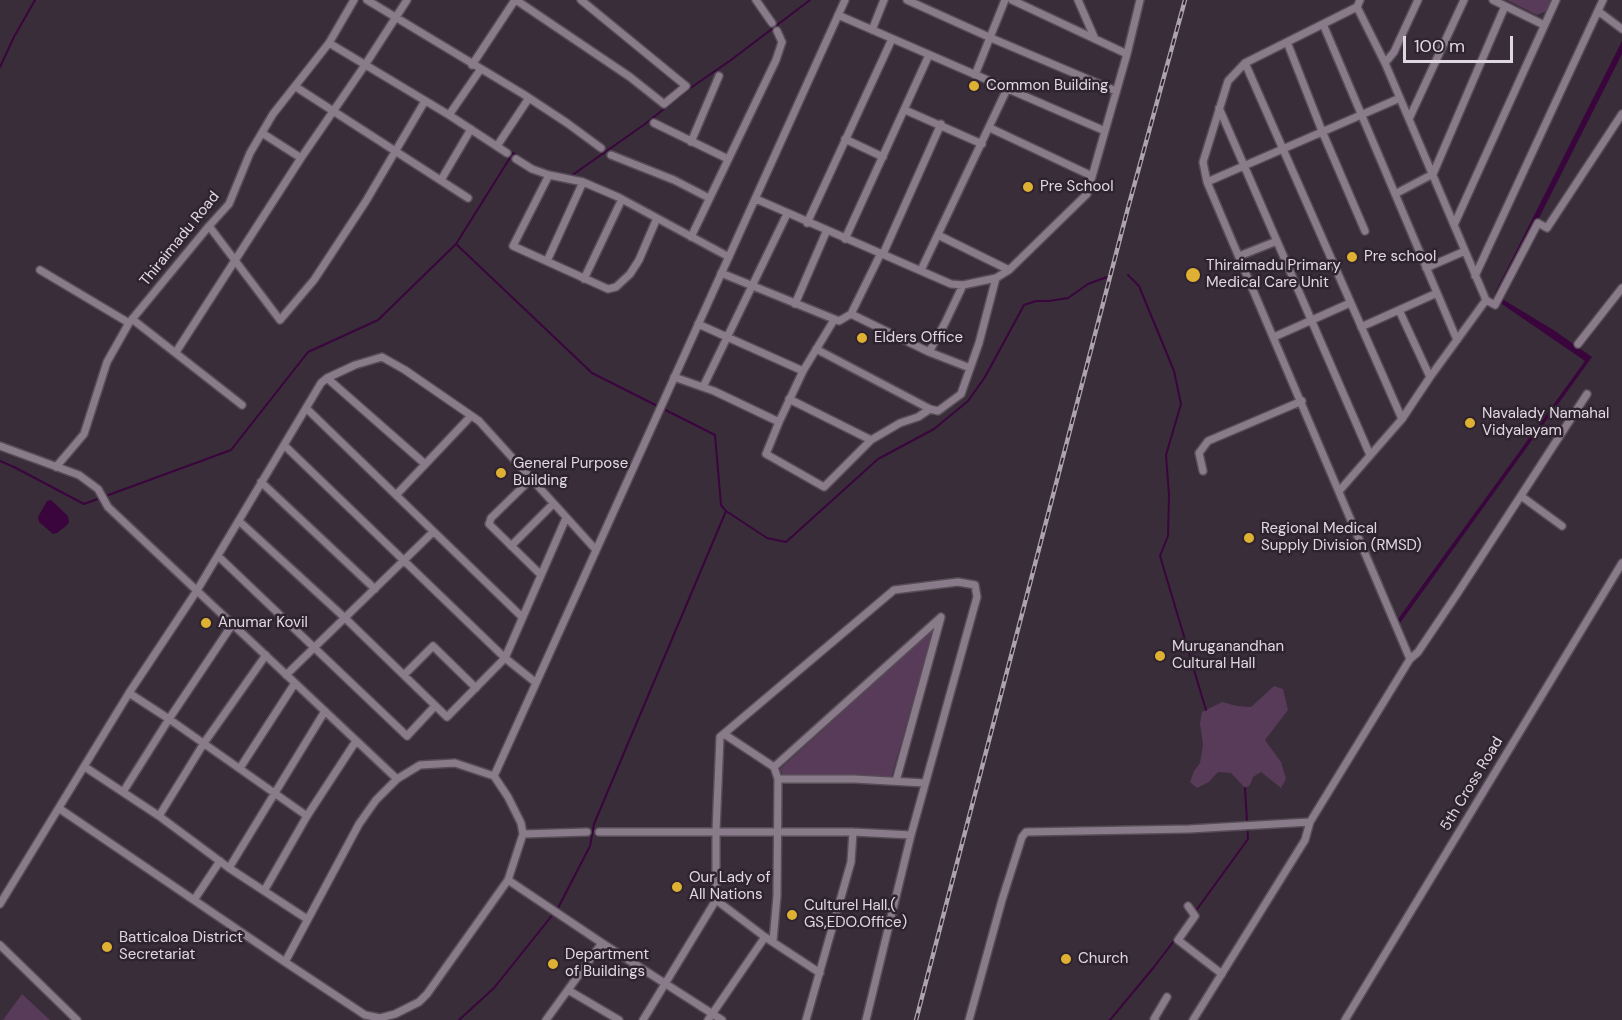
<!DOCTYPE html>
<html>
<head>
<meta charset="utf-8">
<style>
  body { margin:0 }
  #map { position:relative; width:1622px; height:1020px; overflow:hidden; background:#392d39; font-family:"DM Sans",sans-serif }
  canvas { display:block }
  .scale { position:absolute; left:1403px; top:36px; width:110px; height:27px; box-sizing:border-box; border:3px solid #e0d8e0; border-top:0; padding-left:8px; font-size:18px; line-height:21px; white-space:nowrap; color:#e0d8e0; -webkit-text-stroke:4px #2f232f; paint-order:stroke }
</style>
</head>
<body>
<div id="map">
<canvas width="1622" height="1020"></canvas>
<div class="scale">100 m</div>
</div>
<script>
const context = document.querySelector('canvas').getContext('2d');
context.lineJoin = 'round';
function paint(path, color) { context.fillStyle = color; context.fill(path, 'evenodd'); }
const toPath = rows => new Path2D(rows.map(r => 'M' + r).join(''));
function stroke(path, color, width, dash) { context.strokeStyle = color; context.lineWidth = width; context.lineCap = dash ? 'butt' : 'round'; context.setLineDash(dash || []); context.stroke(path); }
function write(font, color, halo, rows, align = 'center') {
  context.font = font + ' "DM Sans",sans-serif'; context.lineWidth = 5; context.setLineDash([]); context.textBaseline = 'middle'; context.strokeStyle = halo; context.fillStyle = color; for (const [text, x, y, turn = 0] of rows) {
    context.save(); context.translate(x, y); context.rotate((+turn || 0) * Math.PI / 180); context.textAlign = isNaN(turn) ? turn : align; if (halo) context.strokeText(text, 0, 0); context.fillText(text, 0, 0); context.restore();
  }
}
paint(toPath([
  [1507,0,1552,0,1547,11,1537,15],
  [934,628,891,778,783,776,780,769],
  [1274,686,1283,689,1288,710,1265,740,1281,762,1286,779,1281,788,1261,772,1253,777,1250,785,1245,788,1231,773,1218,772,1209,782,1197,788,1190,782,1194,771,1200,763,1203,745,1200,723,1202,712,1222,702,1237,706,1251,707],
  [22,994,50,1020,3,1020]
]), '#583a59');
paint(toPath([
  [1622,41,1622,54,1501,293,1504,300,1555,331,1592,357,1400,623,1398,619,1585,361,1496,300,1495,293],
  [51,500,68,516,69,522,66,526,57,533,53,534,39,522,38,517,47,501]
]), '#3a053d');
stroke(toPath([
  [0,67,14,37,35,0],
  [559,174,571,176,645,124,689,89,731,60,810,0],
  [456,244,513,153,519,157],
  [1128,275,1139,286,1174,371,1181,404,1166,455,1169,495,1168,536,1160,556,1206,710],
  [0,461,14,467,84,504,231,450,308,352,378,320,456,244,592,373,715,435,721,505,726,511],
  [1195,912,1248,839,1245,788],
  [459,1020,494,988,558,908,590,846,594,824,726,511,767,538,786,542,878,459,934,429,968,401,985,377,1024,305,1036,301,1049,301,1068,298,1088,284,1107,277],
  [1110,1020,1154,967,1176,938]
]), '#3a053d', 2);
const street = toPath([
  [367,0,523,94,567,123,601,148],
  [516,0,630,77,664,104,686,86,581,0],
  [756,0,772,23],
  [907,0,991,38,1116,91],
  [1012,0,1127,54],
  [1078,0,1095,39],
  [1360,0,1357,7,1245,63,1228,81,1203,162,1207,182,1410,659],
  [1493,0,1544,25],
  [1598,11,1622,29],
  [838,15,1105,131],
  [1323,24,1457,340],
  [872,30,884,0],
  [1287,42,1322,131,1365,231],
  [329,43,449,115,507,153],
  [1245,63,1402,419],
  [1385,63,1394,52,1418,0],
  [472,65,515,0],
  [975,75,1005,0],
  [296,87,468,198],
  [1219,108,1370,455],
  [905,110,982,144],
  [449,115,480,70],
  [1409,119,1464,0],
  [654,123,728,159],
  [990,128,1092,176],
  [262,133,301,158],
  [845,139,883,157],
  [691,142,719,76],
  [497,146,529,98],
  [611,155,674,180,709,198],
  [516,159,532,169,549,175,583,182,618,197,729,257],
  [549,175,513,246,608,289,616,287,630,274,639,260,657,218],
  [441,180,471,129],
  [1207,182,1400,98],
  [1395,194,1433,174,1505,6],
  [756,199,951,284,963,285,996,278,1009,270,1087,194,1127,54,1140,0],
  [807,223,892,39],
  [1454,225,1556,0],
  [209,226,280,320,314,280,366,201,425,101],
  [938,235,1009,270],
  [691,237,776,60,782,42,777,31],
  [845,239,929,55],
  [883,254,941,124],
  [1239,256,1277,241],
  [547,261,583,182],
  [1426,268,1465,251],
  [40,270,129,323],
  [921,270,1007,89],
  [721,273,839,321,851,314,881,253],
  [1475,276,1603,0],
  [584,279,622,199],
  [1486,300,1495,305,1538,223,1547,228,1622,114],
  [795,304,827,230],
  [1399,310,1430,377],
  [851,314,929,352,970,368],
  [132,319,242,405],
  [834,320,803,371,779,422,766,454,824,487,871,440,900,423,918,417,930,409],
  [698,324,803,371],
  [1361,327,1437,293],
  [1274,337,1350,303],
  [1578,344,1622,288],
  [816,349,930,409,938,411,961,394,979,343,996,278],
  [176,352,301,158,365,65,407,0],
  [929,352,945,323,963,285],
  [674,377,714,391,779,422],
  [327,378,425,464],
  [703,387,787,214],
  [789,399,871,440],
  [306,408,522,617],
  [284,445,505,658,535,682],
  [0,446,79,475,98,489,108,507,397,779],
  [56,467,84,434,107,362,129,323,209,226,229,204,250,153,273,114,329,43,354,0],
  [1203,471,1199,453,1208,441,1302,401],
  [531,479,491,518,489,524,541,575],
  [261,482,375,589],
  [1340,490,1402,419,1430,377,1486,300,1385,63,1357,7],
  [397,494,471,416],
  [1521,496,1562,526],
  [239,521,345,618,447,717,505,658,566,518],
  [511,546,553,504],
  [218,556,407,736,435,706],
  [286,675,433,532],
  [404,675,433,646,476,688],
  [129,693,169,719,307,816],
  [724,734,774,767],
  [455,763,494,776,508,797,521,823,523,834,508,880,427,994,419,1002,395,1014,380,1018,365,1015,285,962,359,824,376,800,397,779,420,765,455,763],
  [85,767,159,816,229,868,307,919],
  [240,768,295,683],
  [494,776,845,0],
  [778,779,854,779,925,783],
  [123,792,169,719,232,625],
  [60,809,285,962],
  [159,816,204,743,266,655],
  [599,832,853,832,911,835],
  [523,834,587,832],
  [229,868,325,711],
  [508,880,602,943,722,1020],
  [264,891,307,816,356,741],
  [194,900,220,861],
  [716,900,765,937,820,973],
  [0,904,129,693,196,592,321,383,327,378,355,365,382,357,405,370,479,421,596,550],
  [1188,906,1195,916,1178,940,1222,974],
  [773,941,777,896,778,779,774,767,941,617,896,781],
  [0,945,77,1020],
  [568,990,619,1020],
  [546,1020,602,943],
  [643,1020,716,900,716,831,720,737,894,590,958,582,975,585,977,597,911,835,866,1020],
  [708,1020,765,937],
  [806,1020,851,862,853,832],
  [969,1020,1002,900,1022,837,1026,832,1189,829,1310,822],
  [1155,1020,1154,1019,1167,997],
  [1193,1020,1305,840,1310,822,1410,659,1418,652,1457,594,1587,394],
  [1345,1020,1622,563]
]);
stroke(street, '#564c56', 10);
stroke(street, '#8a7b8a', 7);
const rail = toPath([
  [916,1020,1128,208,1185,0]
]);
stroke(rail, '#aca3ac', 4.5);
stroke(rail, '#2f232f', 2, [7]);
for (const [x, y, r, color] of [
  [974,86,6,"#deb133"],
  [1028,187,6,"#deb133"],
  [1352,257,6,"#deb133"],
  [1193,275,8,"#deb133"],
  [862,338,6,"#deb133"],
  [1470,423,6,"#deb133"],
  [501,473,6,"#deb133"],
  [1249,538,6,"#deb133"],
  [206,623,6,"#deb133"],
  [1160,656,6,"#deb133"],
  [677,887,6,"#deb133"],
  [792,915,6,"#deb133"],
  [107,947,6,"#deb133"],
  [1066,959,6,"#deb133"],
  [553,964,6,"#deb133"]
]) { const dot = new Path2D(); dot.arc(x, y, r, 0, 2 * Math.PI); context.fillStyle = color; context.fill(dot); stroke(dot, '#2f232f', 2); }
write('15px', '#e0d8e0', '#2f232f', [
  ["Common Building",986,86],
  ["Pre School",1040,187],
  ["Pre school",1364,257],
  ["Thiraimadu Primary",1206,266],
  ["Medical Care Unit",1206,283],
  ["Elders Office",874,338],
  ["Navalady Namahal",1482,414],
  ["Vidyalayam",1482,431],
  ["General Purpose",513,464],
  ["Building",513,481],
  ["Regional Medical",1261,529],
  ["Supply Division (RMSD)",1261,546],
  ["Anumar Kovil",218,623],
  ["Muruganandhan",1172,647],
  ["Cultural Hall",1172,664],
  ["Our Lady of",689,878],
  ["All Nations",689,895],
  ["Culturel Hall.(",804,906],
  ["GS,EDO.Office)",804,923],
  ["Batticaloa District",119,938],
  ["Secretariat",119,955],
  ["Department",565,955],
  ["of Buildings",565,972],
  ["Church",1078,959]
], 'left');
write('15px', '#e0d8e0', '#2f232f', [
  ["Thiraimadu Road",180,239,-51],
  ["5th Cross Road",1472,784,-59]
]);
</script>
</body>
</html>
